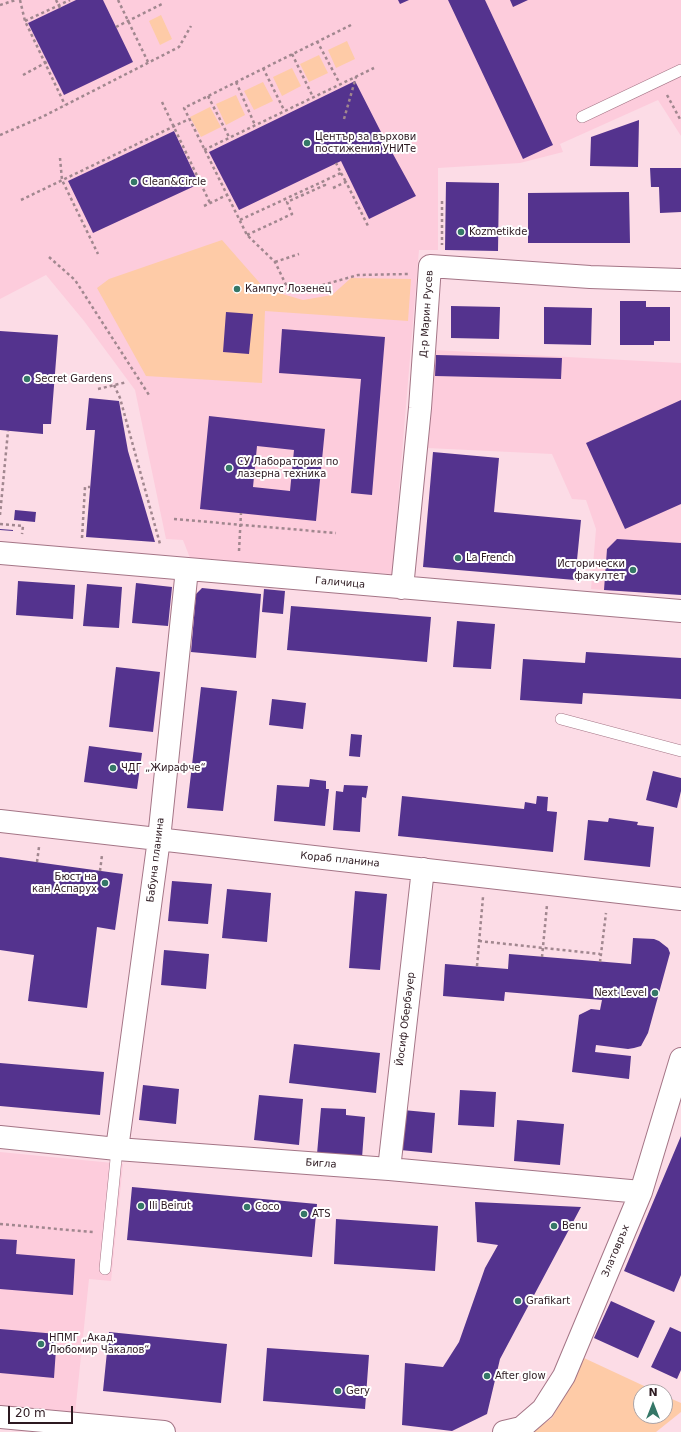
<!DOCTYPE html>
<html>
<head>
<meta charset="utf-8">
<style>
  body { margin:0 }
  #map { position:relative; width:681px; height:1432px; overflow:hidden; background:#fcdce6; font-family:"DejaVu Sans",sans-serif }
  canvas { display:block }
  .north { position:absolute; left:633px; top:1384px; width:40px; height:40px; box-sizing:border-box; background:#fff; border:1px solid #aba3a6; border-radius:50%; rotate:0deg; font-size:11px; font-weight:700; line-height:16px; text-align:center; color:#2c1920 }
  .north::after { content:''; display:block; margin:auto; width:14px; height:18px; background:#357767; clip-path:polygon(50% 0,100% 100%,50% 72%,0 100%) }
  .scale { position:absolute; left:8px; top:1406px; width:65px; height:18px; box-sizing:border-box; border:2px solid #2c1920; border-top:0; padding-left:5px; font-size:12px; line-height:14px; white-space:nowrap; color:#2c1920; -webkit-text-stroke:3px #fff; paint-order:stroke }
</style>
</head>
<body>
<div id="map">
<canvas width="681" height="1432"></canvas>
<div class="north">N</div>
<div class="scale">20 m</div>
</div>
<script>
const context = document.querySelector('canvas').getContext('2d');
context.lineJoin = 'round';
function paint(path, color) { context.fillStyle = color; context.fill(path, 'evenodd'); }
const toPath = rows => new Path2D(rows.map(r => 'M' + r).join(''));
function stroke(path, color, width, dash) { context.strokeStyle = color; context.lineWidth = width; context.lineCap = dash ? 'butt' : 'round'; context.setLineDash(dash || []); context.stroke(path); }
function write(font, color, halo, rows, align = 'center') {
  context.font = font + ' "DejaVu Sans",sans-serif'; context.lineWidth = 4; context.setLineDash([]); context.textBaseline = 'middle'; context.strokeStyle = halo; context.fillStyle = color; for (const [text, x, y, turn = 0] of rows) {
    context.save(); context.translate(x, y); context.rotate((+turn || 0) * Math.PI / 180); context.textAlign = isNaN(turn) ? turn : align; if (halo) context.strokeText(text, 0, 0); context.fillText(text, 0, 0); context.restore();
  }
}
paint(toPath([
  [0,0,681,0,681,136,658,100,560,144,563,152,520,163,438,168,438,250,419,250,392,574,190,558,183,540,166,539,135,390,84,321,46,275,0,299],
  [434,350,681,363,681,543,660,594,591,589,596,529,586,500,572,499,552,454,427,448],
  [0,1152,123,1164,111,1281,89,1279,75,1414,0,1406]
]), '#fdccdc');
paint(toPath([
  [161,15,172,39,160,45,149,21],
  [347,41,355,59,336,68,328,50],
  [319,55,328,73,309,82,300,64],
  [292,68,301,86,282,96,273,77],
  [263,82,273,101,254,110,244,91],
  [236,95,245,115,226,125,216,104],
  [210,107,221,127,201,137,190,117],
  [222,240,265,289,303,300,332,295,351,278,411,279,408,321,265,311,262,383,146,376,97,288,109,279],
  [584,1358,657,1392,641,1392,641,1416,665,1416,665,1396,681,1403,681,1412,656,1432,532,1432,552,1418]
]), '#fecba7');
paint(toPath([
  [76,0,103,0,133,62,64,95,28,23],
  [398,0,409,0,400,4],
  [448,0,485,0,553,145,523,159],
  [510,0,528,0,513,7],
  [355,81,382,134,416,196,369,219,341,161,239,210,209,152],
  [639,120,638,167,590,166,591,137],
  [174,131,199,184,93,233,68,181],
  [650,168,681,168,681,212,660,213,659,187,651,187],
  [446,182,499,183,498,251,445,250],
  [629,192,630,243,528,243,528,193],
  [620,301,646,301,646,307,670,307,670,341,654,341,654,345,620,345],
  [451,306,500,307,499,339,451,338],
  [544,307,592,308,591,345,544,344],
  [226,312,253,314,249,354,223,352],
  [282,329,385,337,372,495,351,493,361,379,279,373],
  [0,331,58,335,51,424,43,424,43,434,0,430],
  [436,355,562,358,561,379,435,376],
  [89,398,119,401,128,451,155,542,86,537,95,430,86,430],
  [681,400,681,504,625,529,586,443],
  [209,416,325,429,316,521,200,509],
  [257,446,294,450,290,491,253,487],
  [433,452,499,458,494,512,581,520,575,580,423,567],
  [15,510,36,512,35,522,14,520],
  [0,529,13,530,13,531,0,530],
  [617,539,681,543,681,595,604,590,607,549],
  [18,581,75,585,73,619,16,615],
  [136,583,172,587,168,626,132,623],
  [87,584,122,587,119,628,83,626],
  [202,588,261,594,256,658,191,652,196,594],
  [264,589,285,591,283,614,262,612],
  [291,606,431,617,427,662,287,650],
  [457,621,495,624,491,669,453,667],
  [586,652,681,658,681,699,583,693,582,704,520,700,523,659,585,663],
  [116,667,160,672,153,732,109,727],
  [201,687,237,691,223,811,187,808],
  [272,699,306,703,303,729,269,725],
  [351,734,362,735,360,757,349,756],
  [89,746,142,753,137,789,84,782],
  [653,771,681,778,681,791,677,808,646,800],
  [310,779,326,781,326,789,329,789,325,826,274,821,277,785,309,787],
  [344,785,368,786,366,798,362,797,360,832,333,830,336,791,343,792],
  [402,796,524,809,525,802,536,804,537,796,548,797,547,811,557,812,553,852,398,836],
  [609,818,638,822,637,825,654,827,650,867,584,860,588,820,608,822],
  [0,857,123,874,115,930,97,927,87,1008,28,1001,34,955,0,950],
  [172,881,212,884,208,924,168,921],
  [227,889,271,893,267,942,222,938],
  [355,891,387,894,380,970,349,968],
  [633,938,654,939,659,941,668,948,670,953,648,1033,641,1046,634,1048,628,1049,596,1045,595,1052,631,1056,629,1079,572,1072,579,1015,591,1009,600,1010,602,1000,505,992,504,1001,443,996,445,964,508,969,509,954,631,964],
  [164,950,209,954,206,989,161,985],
  [294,1044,380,1053,376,1093,289,1083],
  [0,1063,104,1072,100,1115,0,1106],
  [143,1085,179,1089,176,1124,139,1120],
  [460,1090,496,1092,494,1127,458,1125],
  [259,1095,303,1099,299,1145,254,1140],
  [321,1108,346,1109,346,1115,365,1117,362,1158,317,1154],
  [403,1110,435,1113,432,1153,400,1150],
  [517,1120,564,1124,560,1165,514,1161],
  [681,1136,681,1275,674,1292,624,1271],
  [132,1187,317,1204,312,1257,127,1240],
  [475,1202,581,1207,500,1359,487,1414,452,1431,402,1425,405,1363,443,1367,459,1342,485,1268,498,1245,477,1242],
  [336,1219,438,1226,435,1271,334,1264],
  [0,1239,17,1240,16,1254,75,1259,73,1295,0,1289],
  [611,1301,655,1321,638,1358,594,1338],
  [670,1327,681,1332,681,1370,677,1379,651,1367],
  [0,1329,57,1334,54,1378,0,1373],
  [109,1332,227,1344,221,1403,103,1391],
  [267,1348,369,1355,365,1409,263,1401]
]), '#54338e');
const lane = toPath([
  [582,117,681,70],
  [561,719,681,751],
  [105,1269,117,1149]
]);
const street = toPath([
  [0,553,681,611],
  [402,588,420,408,430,266,590,277,681,280],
  [0,821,681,899],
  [0,1137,117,1149,389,1169,641,1192],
  [117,1149,159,839,187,569],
  [389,1169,423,869],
  [0,1417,164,1432],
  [504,1432,521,1428,543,1409,564,1376,641,1192,681,1059]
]);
stroke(lane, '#a47586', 12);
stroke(street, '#a47586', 24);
stroke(toPath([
  [20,0,25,21,65,105],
  [56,0,60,8],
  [118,0,148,62],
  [0,5,16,0],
  [25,21,70,0],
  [351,25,184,108,247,235,275,262,288,289,305,290,358,275,408,274],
  [116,27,164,3],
  [317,41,340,84],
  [292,54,313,97],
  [263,68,284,110],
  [23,75,47,62],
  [236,82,255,125],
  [667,95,681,121],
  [208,96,229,137],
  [162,102,210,203],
  [344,119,356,77],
  [0,135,42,117,179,47,191,26],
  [204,150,374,68],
  [60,158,62,180,98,254],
  [341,173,346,182],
  [333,188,346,182,369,228],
  [21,200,189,119],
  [442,201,442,245],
  [204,206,227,195],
  [240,220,341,173,336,163],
  [247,235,292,214,287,202,325,185,323,182],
  [49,257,75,280,149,395],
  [275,262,299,254],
  [114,385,120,398,160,544],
  [98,389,127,382],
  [0,515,8,431],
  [174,519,336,533],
  [0,524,23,526,22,534],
  [82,538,85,487,90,487],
  [239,551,241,513],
  [37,862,39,847],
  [100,871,102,855],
  [479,941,600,954],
  [542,957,547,905],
  [600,962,606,913],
  [477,966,483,897],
  [0,1224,93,1232]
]), '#a1878f', 2.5, [3, 3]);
stroke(lane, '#fff', 11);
stroke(street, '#fff', 22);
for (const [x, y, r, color] of [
  [307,143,4,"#357767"],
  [134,182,4,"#357767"],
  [461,232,4,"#357767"],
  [237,289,4,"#357767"],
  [27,379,4,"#357767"],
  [229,468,4,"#357767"],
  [458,558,4,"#357767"],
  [633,570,4,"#357767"],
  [113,768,4,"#357767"],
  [105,883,4,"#357767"],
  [655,993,4,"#357767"],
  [141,1206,4,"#357767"],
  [247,1207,4,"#357767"],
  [304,1214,4,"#357767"],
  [554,1226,4,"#357767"],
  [518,1301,4,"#357767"],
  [41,1344,4,"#357767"],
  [487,1376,4,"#357767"],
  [338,1391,4,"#357767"]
]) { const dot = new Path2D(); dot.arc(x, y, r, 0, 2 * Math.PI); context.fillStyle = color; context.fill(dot); stroke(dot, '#fff', 1.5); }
write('10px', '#2c1920', '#fff', [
  ["Център за върхови",315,137],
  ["постижения УНИТе",315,149],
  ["Clean&Circle",142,182],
  ["Kozmetikde",469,232],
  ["Кампус Лозенец",245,289],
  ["Secret Gardens",35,379],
  ["СУ Лаборатория по",237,462],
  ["лазерна техника",237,474],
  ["La French",466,558],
  ["Исторически",625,564,"right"],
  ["факултет",625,576,"right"],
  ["ЧДГ „Жирафче“",121,768],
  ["Бюст на",97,877,"right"],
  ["кан Аспарух",97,889,"right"],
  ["Next Level",647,993,"right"],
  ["Ili Beirut",149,1206],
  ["Coco",255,1207],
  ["ATS",312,1214],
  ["Benu",562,1226],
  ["Grafikart",526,1301],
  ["НПМГ „Акад.",49,1338],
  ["Любомир Чакалов“",49,1350],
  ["After glow",495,1376],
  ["Gery",346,1391]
], 'left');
write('10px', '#2c1920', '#fff', [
  ["Д-р Марин Русев",427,314,-86],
  ["Галичица",340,583,5],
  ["Бабуна планина",156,860,-83],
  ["Кораб планина",340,860,6],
  ["Йосиф Обербауер",406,1019,-83],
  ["Бигла",321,1164,4],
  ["Златовръх",616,1251,-67]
]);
</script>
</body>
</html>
